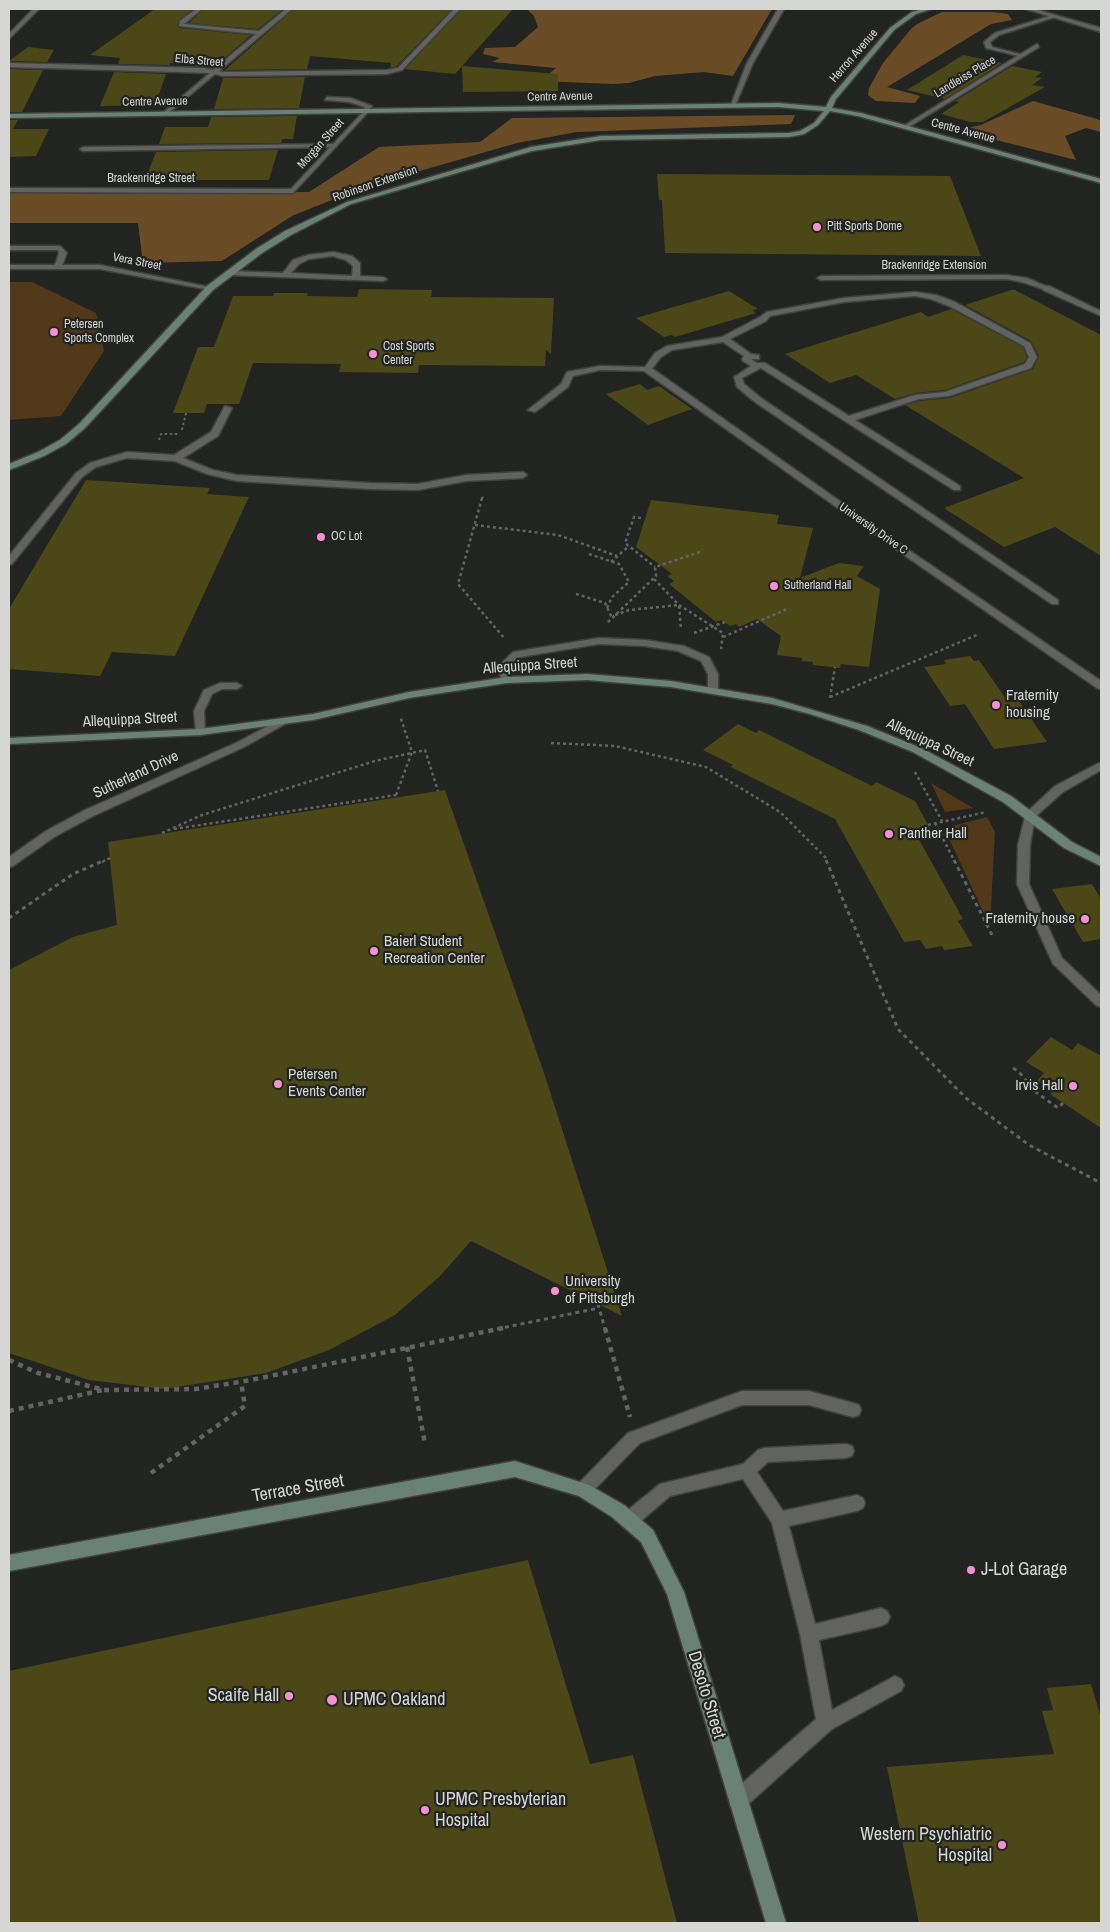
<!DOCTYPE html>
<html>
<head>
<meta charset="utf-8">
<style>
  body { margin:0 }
  #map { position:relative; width:1110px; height:1932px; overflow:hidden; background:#222421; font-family:"Archivo Narrow",sans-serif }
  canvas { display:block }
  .frame { position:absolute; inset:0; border:10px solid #d6d7d5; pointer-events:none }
</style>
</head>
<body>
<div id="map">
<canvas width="1110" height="1932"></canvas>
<div class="frame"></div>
</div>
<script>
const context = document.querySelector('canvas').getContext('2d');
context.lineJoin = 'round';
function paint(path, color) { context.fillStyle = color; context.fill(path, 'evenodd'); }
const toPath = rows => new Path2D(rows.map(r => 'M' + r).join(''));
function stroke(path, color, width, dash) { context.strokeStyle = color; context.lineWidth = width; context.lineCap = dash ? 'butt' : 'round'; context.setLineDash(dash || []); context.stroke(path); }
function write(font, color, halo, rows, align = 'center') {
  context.font = font + ' "Archivo Narrow",sans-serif'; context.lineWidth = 4.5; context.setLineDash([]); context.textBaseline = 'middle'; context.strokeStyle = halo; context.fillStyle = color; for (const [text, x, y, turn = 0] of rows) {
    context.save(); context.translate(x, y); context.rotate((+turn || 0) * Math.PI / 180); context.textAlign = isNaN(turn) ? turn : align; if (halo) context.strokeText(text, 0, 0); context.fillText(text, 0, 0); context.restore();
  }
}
paint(toPath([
  [9,282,32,282,96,313,104,351,61,416,9,420],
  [931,783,973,808,945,812],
  [987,817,995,832,990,926,944,828]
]), '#503818');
paint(toPath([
  [527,9,772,9,733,76,704,72,655,76,629,83,613,84,540,81,556,68,492,62,500,58,483,54,485,48,515,47,538,27,534,16],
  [942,12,993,12,1008,14,1012,20,991,24,887,87,920,96,915,103,876,101,868,95,869,88,883,63,911,29,917,24],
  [1033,101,1097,119,1101,121,1101,132,1086,128,1065,136,1076,160,956,130,981,125],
  [795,115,791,124,577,132,517,143,364,187,292,216,222,261,143,263,138,223,9,223,9,192,122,194,309,192,379,147,480,142,512,118]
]), '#694c26');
paint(toPath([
  [155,9,193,9,179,20,177,26,179,28,251,35,213,68,170,63,169,65,118,64,120,58,90,55],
  [204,9,283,9,258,29,189,23],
  [294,9,452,9,397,66,390,68,391,63,310,56,307,69,225,70],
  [462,9,513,9,455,74,405,69],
  [28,47,54,50,47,62,9,61],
  [963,55,1002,63,945,99,907,90],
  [462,66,558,74,558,91,463,92],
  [1012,66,1042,72,1035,77,1042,78,1032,85,1045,87,983,122,970,122,941,114,959,102,955,101],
  [9,69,43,70,22,112,9,112],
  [114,72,166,74,155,105,100,106],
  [305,77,299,108,214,109,223,78],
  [297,116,293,139,282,139,281,143,159,144,165,127,208,127,211,117],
  [9,120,18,120,13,129,49,129,36,156,9,157],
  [278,150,269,180,145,180,156,152],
  [657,174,950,176,981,256,665,253,662,200,659,200],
  [359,289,432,290,431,297,554,298,551,354,546,350,545,366,419,365,418,373,339,372,341,364,253,363,239,404,207,404,204,413,173,413,198,347,214,347,233,296,273,296,274,293,308,293,307,296,357,297],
  [1011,290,1015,290,1101,335,1101,556,1055,527,1004,547,944,508,1024,478,905,405,919,401,950,398,1033,369,1039,356,1031,341,965,305],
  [729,291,758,309,752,310,756,313,675,337,671,335,664,337,636,318],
  [951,309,1023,347,1027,357,1024,362,945,390,915,393,895,399,856,375,830,383,785,354,921,312,928,317],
  [640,384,647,390,659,386,692,409,648,425,606,394],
  [86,480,210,488,207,494,249,497,175,656,112,652,100,676,9,669,9,609],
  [651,500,779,515,777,524,813,528,800,578,839,563,864,566,857,576,880,589,869,667,841,664,840,668,813,665,813,662,802,661,802,658,777,655,781,636,757,619,739,627,736,624,730,626,721,620,716,622,669,584,674,581,667,576,672,574,636,547],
  [970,656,974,661,979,660,1008,702,1019,701,1047,742,994,749,965,704,950,706,924,667,946,664,944,660],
  [738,724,756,733,759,730,872,786,876,782,915,801,932,832,917,836,963,919,958,921,973,946,944,950,942,946,926,949,920,940,904,942,835,819,731,767,733,765,703,750],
  [445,790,544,1073,622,1316,471,1241,439,1277,395,1315,329,1350,266,1373,164,1389,89,1380,9,1353,9,970,73,937,117,925,108,842],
  [1092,884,1101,899,1101,939,1083,942,1052,889],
  [1051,1037,1072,1050,1078,1043,1101,1056,1101,1128,1050,1094,1054,1090,1037,1081,1044,1073,1026,1062],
  [528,1560,590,1764,633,1755,677,1923,9,1923,9,1671],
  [1091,1684,1101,1718,1101,1923,919,1923,887,1767,1054,1754,1042,1711,1053,1710,1047,1688]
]), '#4c4717');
const lane = toPath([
  [1050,16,1055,17,999,35,990,42,992,47,1023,55,1023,57,986,48,984,42,995,33,1050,16],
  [327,97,350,98,372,106,366,113,363,111,365,107,349,102,325,100,327,97],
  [334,144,337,146,336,147,83,151,80,149,83,147,334,144],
  [333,252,352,256,360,263,360,276,383,277,387,279,383,281,356,280,230,275,226,273,230,271,283,273,293,260,308,255,333,252],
  [333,256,346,260,353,266,352,276,291,273,299,264,309,259,333,256],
  [1006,275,1027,278,1050,288,1046,290,1022,282,1006,279,821,280,817,278,821,276,1006,275],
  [915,292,936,295,955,302,1030,343,1037,357,1031,368,949,396,919,399,855,420,960,486,960,490,954,490,761,368,742,378,744,384,761,398,1058,600,1058,604,1052,604,755,402,737,387,734,377,751,366,743,361,742,359,744,356,723,342,672,350,661,357,650,371,647,371,600,370,573,376,568,387,535,412,528,410,561,384,567,372,600,366,645,367,655,353,667,346,722,337,760,317,767,312,844,298,915,292],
  [915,296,931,299,949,306,1024,346,1029,357,1025,364,945,392,915,395,849,416,765,363,757,363,751,359,759,359,759,355,751,354,730,339,766,321,770,316,844,302,915,296],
  [225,406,232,408,218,436,183,458,213,470,237,475,370,483,418,484,466,475,523,472,527,475,523,478,466,481,418,490,370,489,237,481,207,474,175,461,127,458,96,467,82,477,12,564,9,565,9,556,76,473,90,463,127,452,174,455,211,432,225,406],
  [599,638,645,640,684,646,709,657,718,674,718,690,713,693,708,690,708,674,701,661,678,651,645,646,599,644,520,657,507,669,512,680,507,683,502,680,497,668,513,652,599,638],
  [220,683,237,683,242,686,237,689,222,689,212,694,204,711,205,732,200,735,196,734,194,711,204,690,220,683],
  [742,1391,809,1391,853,1403,859,1405,861,1410,859,1415,853,1417,809,1405,742,1405,640,1443,589,1495,583,1498,577,1495,575,1490,577,1485,628,1433,742,1391],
  [846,1444,852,1446,854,1451,852,1456,846,1458,768,1462,757,1472,783,1511,857,1495,863,1498,865,1503,863,1508,857,1511,789,1526,815,1624,881,1608,887,1611,890,1617,887,1623,881,1626,819,1640,832,1710,895,1676,901,1679,904,1685,901,1691,832,1729,745,1807,738,1809,731,1807,729,1800,731,1793,816,1719,800,1634,772,1523,743,1479,670,1496,635,1526,629,1528,623,1526,621,1520,623,1514,660,1484,743,1464,758,1450,764,1448,846,1444]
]);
const street = toPath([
  [33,9,39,9,9,39,9,34,33,9],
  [196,9,202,9,184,24,259,31,286,9,292,9,219,71,223,72,387,70,398,68,454,9,460,9,402,70,387,74,223,76,215,74,166,115,164,114,164,112,210,73,9,67,9,63,204,68,213,70,256,34,179,26,180,21,196,9],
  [778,9,784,9,753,63,735,106,730,107,747,63,778,9],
  [1026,9,1034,9,1101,28,1101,32,1026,9],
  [1037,44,1039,47,907,128,902,127,1037,44],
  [366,109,368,110,368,112,293,193,9,192,9,188,291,189,366,109],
  [9,246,60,246,67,253,62,265,100,265,214,288,210,290,100,269,9,269,9,265,55,265,59,253,58,250,9,250,9,246],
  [1043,286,1049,286,1101,311,1101,316,1043,290,1043,286],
  [644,367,650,367,913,553,1101,681,1101,689,1097,688,907,557,644,371,644,367],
  [281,719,286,722,285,724,244,747,93,816,54,837,13,866,9,867,9,857,46,831,85,810,236,743,281,719],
  [1101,762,1101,770,1063,792,1035,817,1030,845,1029,884,1062,958,1101,995,1101,1007,1096,1005,1053,964,1017,884,1018,845,1026,813,1055,786,1101,762]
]);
const secondary = toPath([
  [923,9,931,9,916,14,894,30,836,99,832,108,861,113,1101,179,1101,183,858,116,830,111,818,125,804,134,789,137,601,140,532,151,351,204,291,235,262,253,213,290,85,428,66,444,44,456,9,470,9,464,38,452,60,440,79,424,207,286,256,249,285,231,347,202,531,147,601,136,789,133,800,131,814,123,824,111,778,107,9,118,9,114,778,103,826,107,831,97,890,28,912,12,923,9],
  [587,674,671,681,772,698,867,726,921,748,1011,796,1072,842,1101,857,1101,866,1064,848,1003,802,913,752,859,730,810,714,772,704,671,687,587,680,507,683,409,698,313,720,200,735,9,744,9,738,200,729,313,714,409,692,507,677,587,674],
  [515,1461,589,1485,624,1505,653,1530,684,1592,786,1923,766,1923,667,1594,641,1542,612,1517,579,1496,515,1477,9,1571,9,1555,515,1461]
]);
stroke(lane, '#414240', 3);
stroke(street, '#414240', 3);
stroke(secondary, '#414240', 3);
stroke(toPath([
  [182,430,186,413],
  [159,440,161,434,179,434],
  [482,499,483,496]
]), '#626461', 2, [2.5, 2.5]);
stroke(toPath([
  [482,498,458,584,505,639],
  [641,518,634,517,625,543,655,567],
  [475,525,558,535,617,556],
  [589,554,619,564,629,582,612,597,607,608],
  [611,562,629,546],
  [654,579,679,605,723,633,721,649],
  [576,594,605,603,612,618],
  [615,615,629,610,679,605,681,629],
  [608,622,656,576,655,567,700,552],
  [694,633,725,622],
  [723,637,787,609],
  [830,697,977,635],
  [830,698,835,667],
  [551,743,615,746,706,767,780,812,825,857,827,862],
  [915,772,942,821],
  [396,795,412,752,400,716],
  [935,823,955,862],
  [928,825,986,812],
  [174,829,396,795],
  [162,833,202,815,375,761,425,750,438,791],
  [102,862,110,858]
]), '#626461', 2.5, [3, 3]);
stroke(toPath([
  [826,860,898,1029,966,1098,1029,1145,1101,1183],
  [954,860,993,937],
  [9,918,73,874,105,860],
  [1013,1068,1019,1072,1037,1093,1058,1108,1063,1103],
  [598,1304,605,1329],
  [497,1329,599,1308]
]), '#626461', 3, [4, 4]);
stroke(toPath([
  [605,1328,630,1417],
  [407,1347,425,1444],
  [9,1360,38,1373,104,1390,196,1389,251,1380,503,1328],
  [9,1411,103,1390],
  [151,1473,245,1406,241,1382]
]), '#626461', 4.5, [5, 5]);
paint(lane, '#626360');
paint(street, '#626360');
paint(secondary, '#6a8275');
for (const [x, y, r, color] of [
  [817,227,5,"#f690d0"],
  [54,332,5,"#f690d0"],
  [373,354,5,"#f690d0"],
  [321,537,5,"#f690d0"],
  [774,586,5,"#f690d0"],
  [996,705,5,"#f690d0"],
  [889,834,5,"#f690d0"],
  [1085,919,5,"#f690d0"],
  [374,951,5,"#f690d0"],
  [278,1084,5,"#f690d0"],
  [1073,1086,5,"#f690d0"],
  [555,1291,5,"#f690d0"],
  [971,1570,5,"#f690d0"],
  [289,1696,5,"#f690d0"],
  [332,1700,6,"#f690d0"],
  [425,1810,5,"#f690d0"],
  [1002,1845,5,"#f690d0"]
]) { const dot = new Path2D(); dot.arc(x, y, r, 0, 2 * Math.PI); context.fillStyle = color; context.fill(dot); stroke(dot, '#222421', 2); }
write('12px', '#d6d7d5', '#222421', [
  ["Herron Avenue",854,56,-49],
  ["Elba Street",199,61,5],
  ["Landleiss Place",965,77,-31],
  ["Centre Avenue",560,97,-1],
  ["Centre Avenue",155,102,-1],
  ["Centre Avenue",963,131,15],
  ["Morgan Street",321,144,-48],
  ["Brackenridge Street",151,179],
  ["Robinson Extension",375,184,-19],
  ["Vera Street",137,262,11],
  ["Brackenridge Extension",934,266],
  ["University Drive C",873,529,35]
]);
write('12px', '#d6d7d5', '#222421', [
  ["Pitt Sports Dome",827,227],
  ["Petersen",64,325],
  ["Sports Complex",64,339],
  ["Cost Sports",383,347],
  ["Center",383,361],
  ["OC Lot",331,537],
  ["Sutherland Hall",784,586]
], 'left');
write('15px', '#d6d7d5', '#222421', [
  ["Allequippa Street",530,666,-4],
  ["Allequippa Street",130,720,-3],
  ["Allequippa Street",930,743,25],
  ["Sutherland Drive",136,775,-25]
]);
write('15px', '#d6d7d5', '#222421', [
  ["Fraternity",1006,696],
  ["housing",1006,713],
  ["Panther Hall",899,834],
  ["Fraternity house",1075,919,"right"],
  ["Baierl Student",384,942],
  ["Recreation Center",384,959],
  ["Petersen",288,1075],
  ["Events Center",288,1092],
  ["Irvis Hall",1063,1086,"right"],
  ["University",565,1282],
  ["of Pittsburgh",565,1299]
], 'left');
write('18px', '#d6d7d5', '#222421', [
  ["Terrace Street",298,1489,-10],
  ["Desoto Street",706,1695,73]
]);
write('18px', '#d6d7d5', '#222421', [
  ["J-Lot Garage",981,1570],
  ["Scaife Hall",279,1696,"right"],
  ["UPMC Oakland",343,1700],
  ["UPMC Presbyterian",435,1800],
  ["Hospital",435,1821],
  ["Western Psychiatric",992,1835,"right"],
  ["Hospital",992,1856,"right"]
], 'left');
</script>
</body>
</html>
